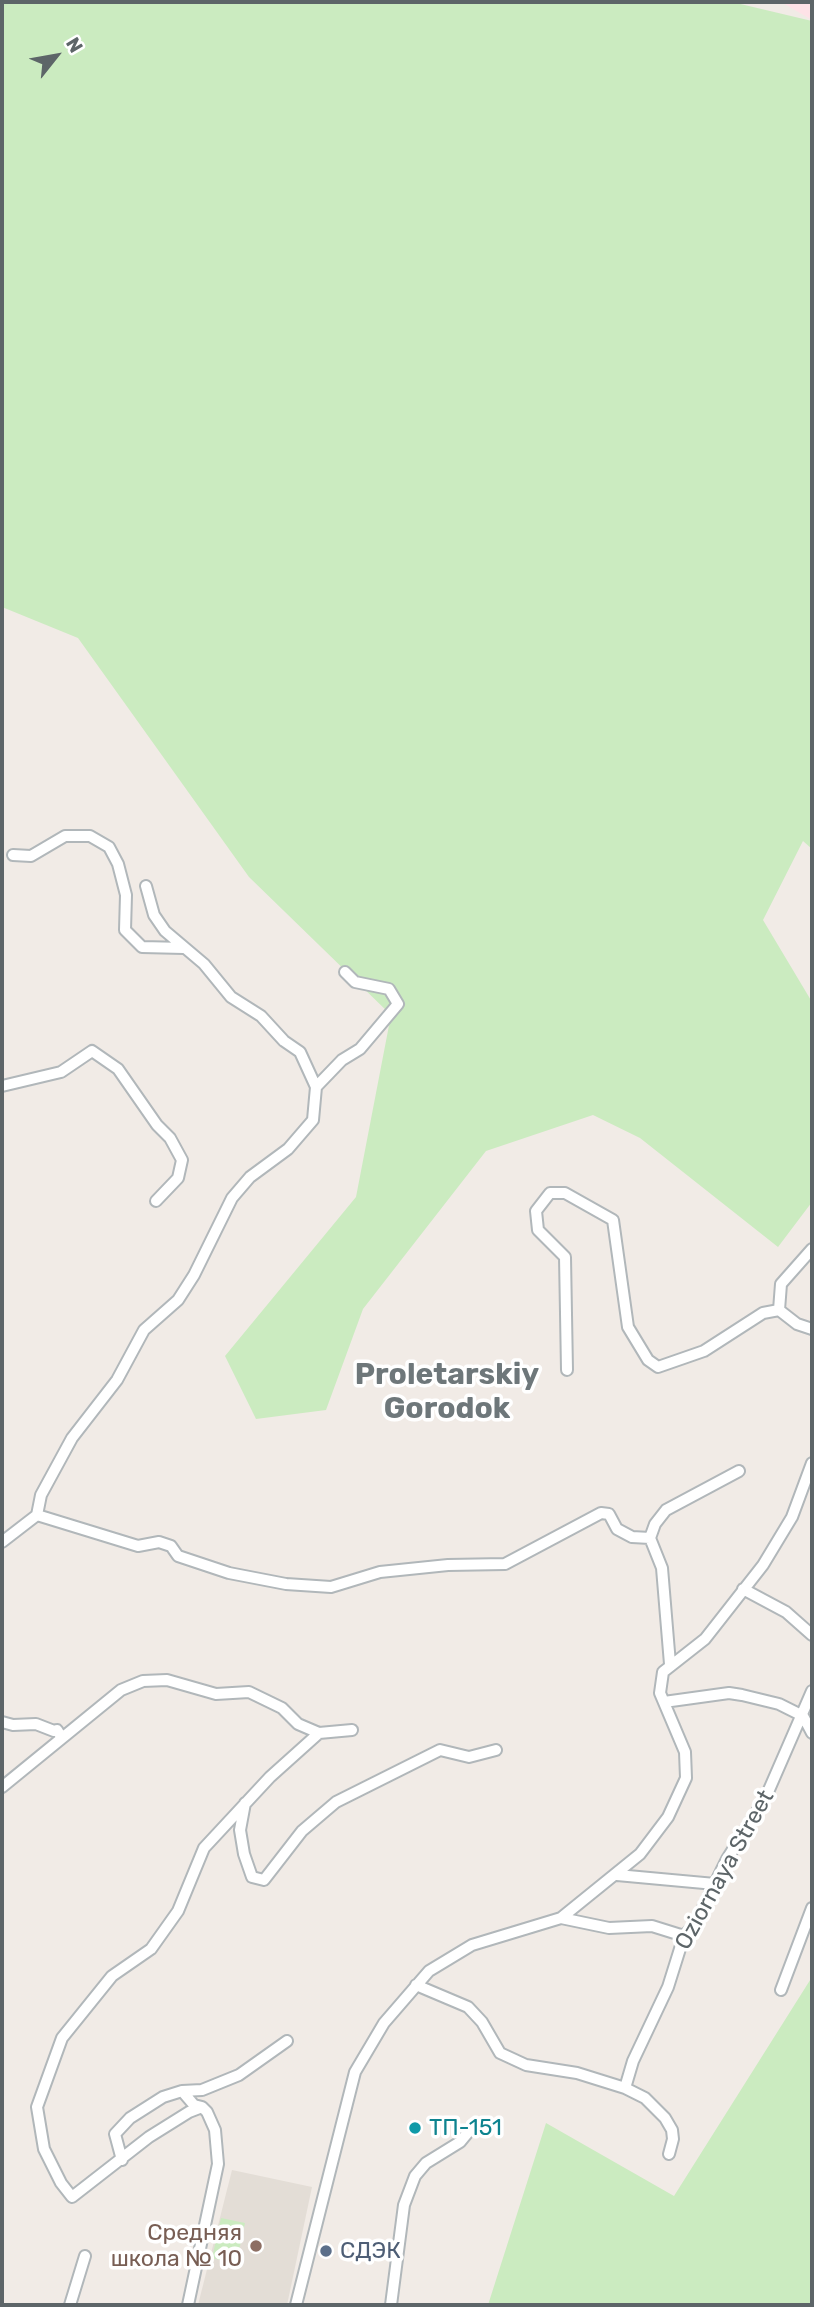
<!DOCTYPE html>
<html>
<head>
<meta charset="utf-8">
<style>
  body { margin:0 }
  #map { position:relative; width:814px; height:2307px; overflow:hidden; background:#f1ebe6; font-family:Rubik,sans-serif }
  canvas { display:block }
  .frame { position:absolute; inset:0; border:4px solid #5d6568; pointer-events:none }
  .north { position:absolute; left:21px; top:21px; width:70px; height:70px; -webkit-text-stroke:5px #fff; paint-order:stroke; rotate:59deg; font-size:19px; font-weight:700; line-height:28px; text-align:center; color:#5d6568 }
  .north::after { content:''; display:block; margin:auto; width:24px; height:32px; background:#5d6568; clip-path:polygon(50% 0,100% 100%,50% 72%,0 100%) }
</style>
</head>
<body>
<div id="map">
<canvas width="814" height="2307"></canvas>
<div class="frame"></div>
<div class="north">N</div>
</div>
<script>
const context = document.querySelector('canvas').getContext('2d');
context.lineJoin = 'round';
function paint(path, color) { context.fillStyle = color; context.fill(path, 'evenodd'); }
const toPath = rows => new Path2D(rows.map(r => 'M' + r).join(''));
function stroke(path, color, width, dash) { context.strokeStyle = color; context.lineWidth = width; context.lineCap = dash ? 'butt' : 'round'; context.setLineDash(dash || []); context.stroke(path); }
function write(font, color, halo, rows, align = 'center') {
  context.font = font + ' Rubik,sans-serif'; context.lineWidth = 7; context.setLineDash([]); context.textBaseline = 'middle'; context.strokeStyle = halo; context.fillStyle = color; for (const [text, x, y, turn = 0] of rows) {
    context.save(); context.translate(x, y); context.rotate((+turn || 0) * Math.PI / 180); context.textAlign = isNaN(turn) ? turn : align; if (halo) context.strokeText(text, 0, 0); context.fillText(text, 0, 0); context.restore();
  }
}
paint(toPath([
  [232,2170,312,2187,287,2305,198,2305]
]), '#e3ddd6');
paint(toPath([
  [781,2,812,2,812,20]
]), '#fee2e7');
paint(toPath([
  [2,2,732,2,812,21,812,849,803,841,763,920,812,1002,812,1202,778,1247,640,1138,593,1115,486,1151,363,1309,326,1410,256,1419,225,1356,356,1197,391,1015,249,877,78,638,2,607],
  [812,1977,812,2305,488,2305,546,2123,674,2196],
  [221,2218,245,2223,236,2264,212,2258]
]), '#cbebc0');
const minor = toPath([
  [13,855,31,856,65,836,90,836,109,847,118,864,126,895,125,930,142,947,184,948],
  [2,1086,61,1072,92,1051,118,1069,157,1125,170,1138,182,1160,178,1178,156,1201],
  [316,1087,342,1060,360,1049,398,1004,389,989,355,982,345,972],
  [779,1310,781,1284,812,1249],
  [779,1310,797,1324,812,1329],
  [567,1370,565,1257,538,1230,536,1211,550,1193,565,1193,613,1220,628,1327,648,1360,658,1367,704,1351,763,1313,779,1310],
  [37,1515,138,1546,159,1542,171,1546,178,1556,229,1573,286,1584,331,1587,380,1572,448,1565,505,1564,601,1513,609,1514,617,1529,632,1537,650,1538],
  [2,1542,37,1515,41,1495,72,1438,117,1380,144,1330,178,1300,194,1275,232,1198,250,1177,288,1149,313,1120,316,1087,300,1052,284,1041,261,1016,231,997,204,964,165,931,154,915,146,886],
  [743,1589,786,1612,812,1635],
  [670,1664,662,1568,650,1538,655,1524,666,1510,739,1471],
  [664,1702,729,1693,742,1695,779,1704,803,1716,812,1733],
  [2,1722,13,1725,36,1724,54,1731,57,1730,62,1738],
  [2,1787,121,1690,143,1681,167,1680,216,1694,249,1692,282,1708,298,1724,319,1733],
  [245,1803,240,1830,244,1854,252,1877,264,1880,302,1831,336,1802,440,1750,469,1757,496,1750],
  [617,1875,715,1884],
  [561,1918,609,1928,652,1926,684,1936],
  [416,1985,468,2007,482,2022,500,2053,526,2065,577,2073,625,2088,645,2098,665,2118,672,2130,673,2139,669,2154],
  [781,1990,812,1908],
  [625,2088,633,2061,668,1987,684,1936,695,1924,727,1859,765,1799,812,1691],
  [202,2107,194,2105,182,2091,202,2090,239,2075,287,2041],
  [122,2160,115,2134,130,2118,163,2097,182,2091],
  [70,2305,85,2256],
  [188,2305,218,2164,215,2130,207,2112,202,2107,189,2112,149,2137,72,2197,61,2183,44,2149,37,2107,62,2038,112,1976,151,1949,178,1911,204,1848,270,1777,319,1733,352,1730],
  [296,2305,355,2072,384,2023,429,1971,472,1945,561,1918,640,1854,668,1817,686,1778,685,1752,660,1693,663,1672,705,1639,763,1565,792,1517,812,1463],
  [391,2305,404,2205,415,2176,426,2163,460,2142,474,2125]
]);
stroke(minor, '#b1b7ba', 14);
stroke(minor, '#fff', 10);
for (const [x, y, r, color] of [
  [415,2128,7,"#0f9aa8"],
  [256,2246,7,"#8d6e63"],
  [326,2251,7,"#5c6f8a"]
]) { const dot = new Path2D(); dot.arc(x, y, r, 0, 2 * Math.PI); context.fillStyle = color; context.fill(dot); stroke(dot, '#fff', 2.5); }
write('23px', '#5d6568', '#fff', [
  ["Oziornaya Street",725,1870,-61]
]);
write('23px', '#0d838f', '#fff', [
  ["ТП-151",429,2128]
], 'left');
write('23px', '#785e54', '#fff', [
  ["Средняя",242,2233],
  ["школа № 10",242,2259]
], 'right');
write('23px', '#4e5e75', '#fff', [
  ["СДЭК",340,2251]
], 'left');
write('bold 30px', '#6e777a', '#fff', [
  ["Proletarskiy",447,1375],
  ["Gorodok",447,1409]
]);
</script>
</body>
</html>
